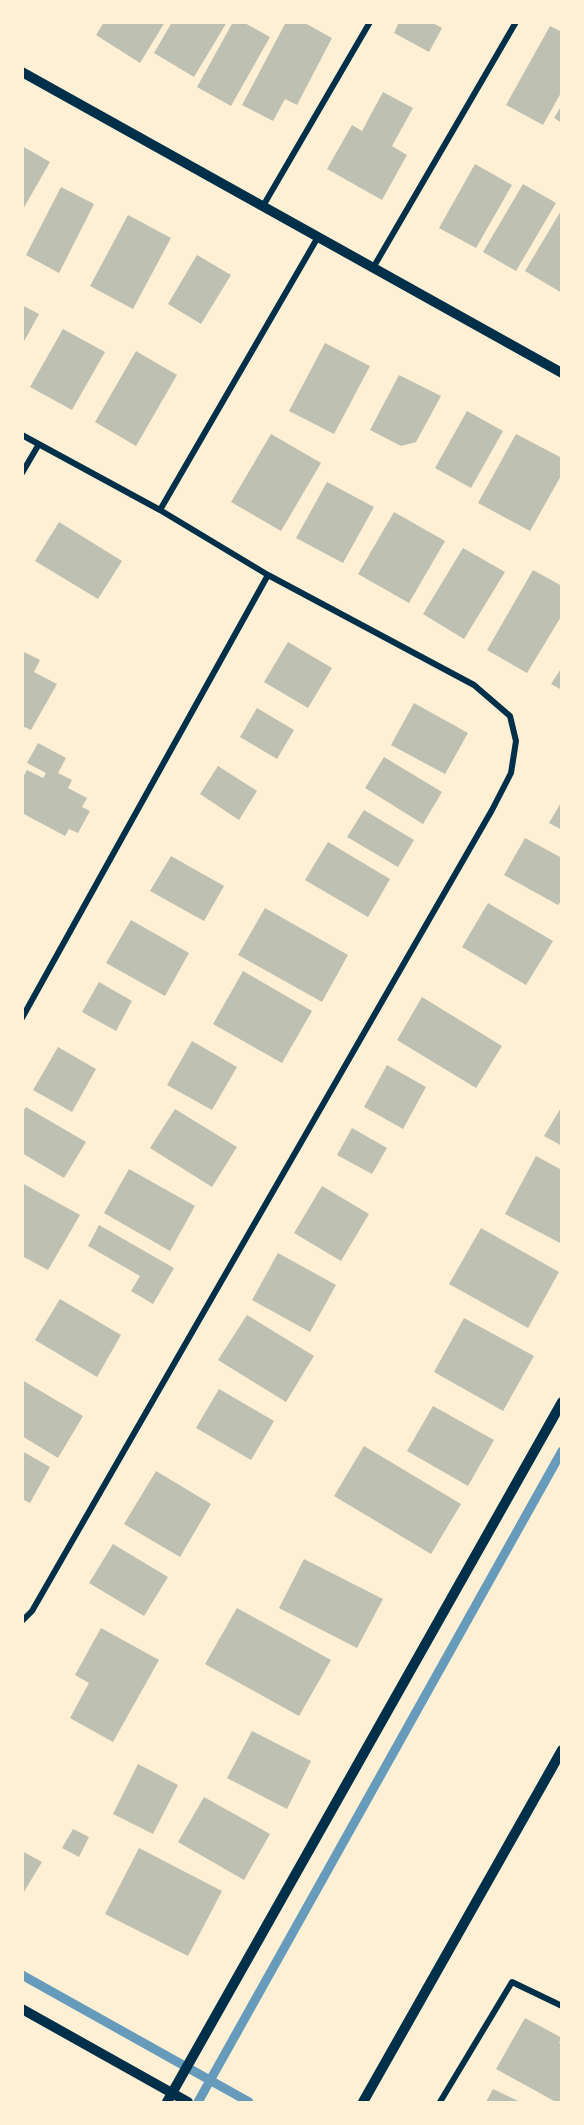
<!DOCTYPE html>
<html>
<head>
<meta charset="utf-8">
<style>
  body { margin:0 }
  #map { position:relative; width:584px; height:2125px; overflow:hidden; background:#fdf0d5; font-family:Cabin,sans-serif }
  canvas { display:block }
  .frame { position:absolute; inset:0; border:24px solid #fdf0d5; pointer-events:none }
</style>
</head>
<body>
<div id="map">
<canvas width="584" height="2125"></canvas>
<div class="frame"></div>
</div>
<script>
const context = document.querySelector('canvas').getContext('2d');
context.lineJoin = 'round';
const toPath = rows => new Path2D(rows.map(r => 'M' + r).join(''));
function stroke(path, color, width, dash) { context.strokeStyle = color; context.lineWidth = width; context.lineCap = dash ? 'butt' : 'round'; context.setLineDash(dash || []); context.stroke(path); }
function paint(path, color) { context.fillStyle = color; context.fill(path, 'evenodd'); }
stroke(toPath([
  [22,1975,249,2102],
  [198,2102,562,1451]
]), '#669bbc', 9);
paint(toPath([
  [104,22,165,22,140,63,96,35],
  [172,22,227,22,194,77,154,53],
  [233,22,243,22,270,37,231,106,197,87],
  [286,22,303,22,332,38,297,105,285,99,273,121,242,105],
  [399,22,431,22,442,28,429,52,394,33],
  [550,26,562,32,562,91,543,125,506,105],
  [383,92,413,108,392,146,407,155,382,200,327,169,352,125,362,131],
  [562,105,562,123,554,118],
  [22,146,50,162,22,211],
  [475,164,512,185,476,248,439,228],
  [523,184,556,203,516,271,483,252],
  [61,187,94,204,59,273,26,255],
  [562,209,562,293,525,271],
  [128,215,171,238,133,309,90,286],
  [197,255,231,275,201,324,168,304],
  [22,305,39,314,22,345],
  [63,329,105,352,72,410,30,387],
  [325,343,370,366,334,434,289,411],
  [136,351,177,375,136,446,95,422],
  [399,375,441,396,416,442,401,446,370,430],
  [467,411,503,431,471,488,435,468],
  [271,434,321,463,281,531,231,502],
  [516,434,562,458,562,474,530,531,478,503],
  [327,482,374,507,343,563,296,538],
  [394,512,445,541,409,603,358,574],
  [59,522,122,561,98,599,35,561],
  [463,548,505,572,464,639,423,614],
  [533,570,562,586,562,615,527,673,487,650],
  [288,642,332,668,308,708,264,682],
  [22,651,40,660,34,672,57,684,31,730,22,726],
  [562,667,562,690,551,684],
  [414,703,468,733,445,774,391,745],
  [257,708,294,730,277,759,240,737],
  [38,743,66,758,58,773,72,780,68,788,87,798,82,807,90,811,78,833,69,829,65,836,22,813,22,779,27,770,43,778,46,773,27,763],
  [384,757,442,792,423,824,365,788],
  [218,766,257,791,239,820,200,794],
  [562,801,562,830,549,823],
  [364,810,414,840,398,867,347,837],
  [525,838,562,858,562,900,558,905,504,875],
  [328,842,390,879,368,917,305,880],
  [171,856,224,886,204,921,150,891],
  [488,903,553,941,526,985,462,947],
  [265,908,348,955,322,1002,238,955],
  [131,920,189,953,165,996,106,963],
  [243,971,312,1011,282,1063,213,1024],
  [99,982,132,1001,116,1031,82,1012],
  [422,997,502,1046,476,1088,397,1040],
  [192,1041,237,1067,212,1110,167,1085],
  [58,1047,96,1069,72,1112,33,1090],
  [387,1065,426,1087,403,1129,364,1107],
  [562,1106,562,1146,544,1136],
  [26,1107,86,1142,64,1178,22,1153,22,1113],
  [175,1109,237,1147,212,1187,150,1148],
  [352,1128,387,1148,372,1174,337,1155],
  [536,1156,562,1170,562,1244,505,1214],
  [129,1169,195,1206,170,1251,104,1213],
  [22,1183,80,1215,48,1270,22,1256],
  [322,1186,369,1214,341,1261,294,1233],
  [99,1225,174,1268,153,1304,131,1291,140,1276,88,1246],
  [481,1228,559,1272,528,1328,449,1284],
  [278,1253,336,1285,310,1332,252,1300],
  [60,1299,121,1335,97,1377,35,1340],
  [247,1315,314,1356,286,1402,218,1360],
  [464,1318,534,1356,503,1411,434,1372],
  [22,1380,83,1416,58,1458,22,1436],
  [219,1389,274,1421,251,1460,196,1428],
  [433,1406,494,1440,468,1486,407,1451],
  [364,1446,461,1504,431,1554,334,1496],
  [22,1451,50,1467,30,1503,22,1499],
  [156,1471,211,1504,180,1557,124,1524],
  [113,1544,168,1577,144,1616,89,1583],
  [304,1559,383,1599,357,1648,279,1608],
  [237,1608,331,1660,299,1716,205,1664],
  [101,1628,159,1660,113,1742,70,1718,89,1683,75,1675],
  [252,1731,311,1761,287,1809,227,1778],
  [138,1764,178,1785,153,1834,113,1814],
  [204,1797,270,1834,244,1880,178,1842],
  [73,1829,89,1837,79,1857,62,1848],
  [139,1848,222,1891,188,1956,105,1914],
  [22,1851,42,1862,22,1895],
  [525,2018,562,2038,559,2043,562,2044,562,2102,556,2102,496,2069],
  [493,2089,520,2102,486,2102]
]), '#bec0b2');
stroke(toPath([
  [263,206,370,22],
  [373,268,516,22],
  [22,435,160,510,268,575,474,685,510,716,516,741,511,773,492,810,32,1611,22,1621],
  [22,473,39,444],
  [160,510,318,237],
  [22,1018,268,575],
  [440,2102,512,1982,562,2006]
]), '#003049', 6);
stroke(toPath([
  [22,72,562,373],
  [22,2009,188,2102],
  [167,2102,562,1402],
  [363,2102,562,1750]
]), '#003049', 10);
</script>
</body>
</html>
